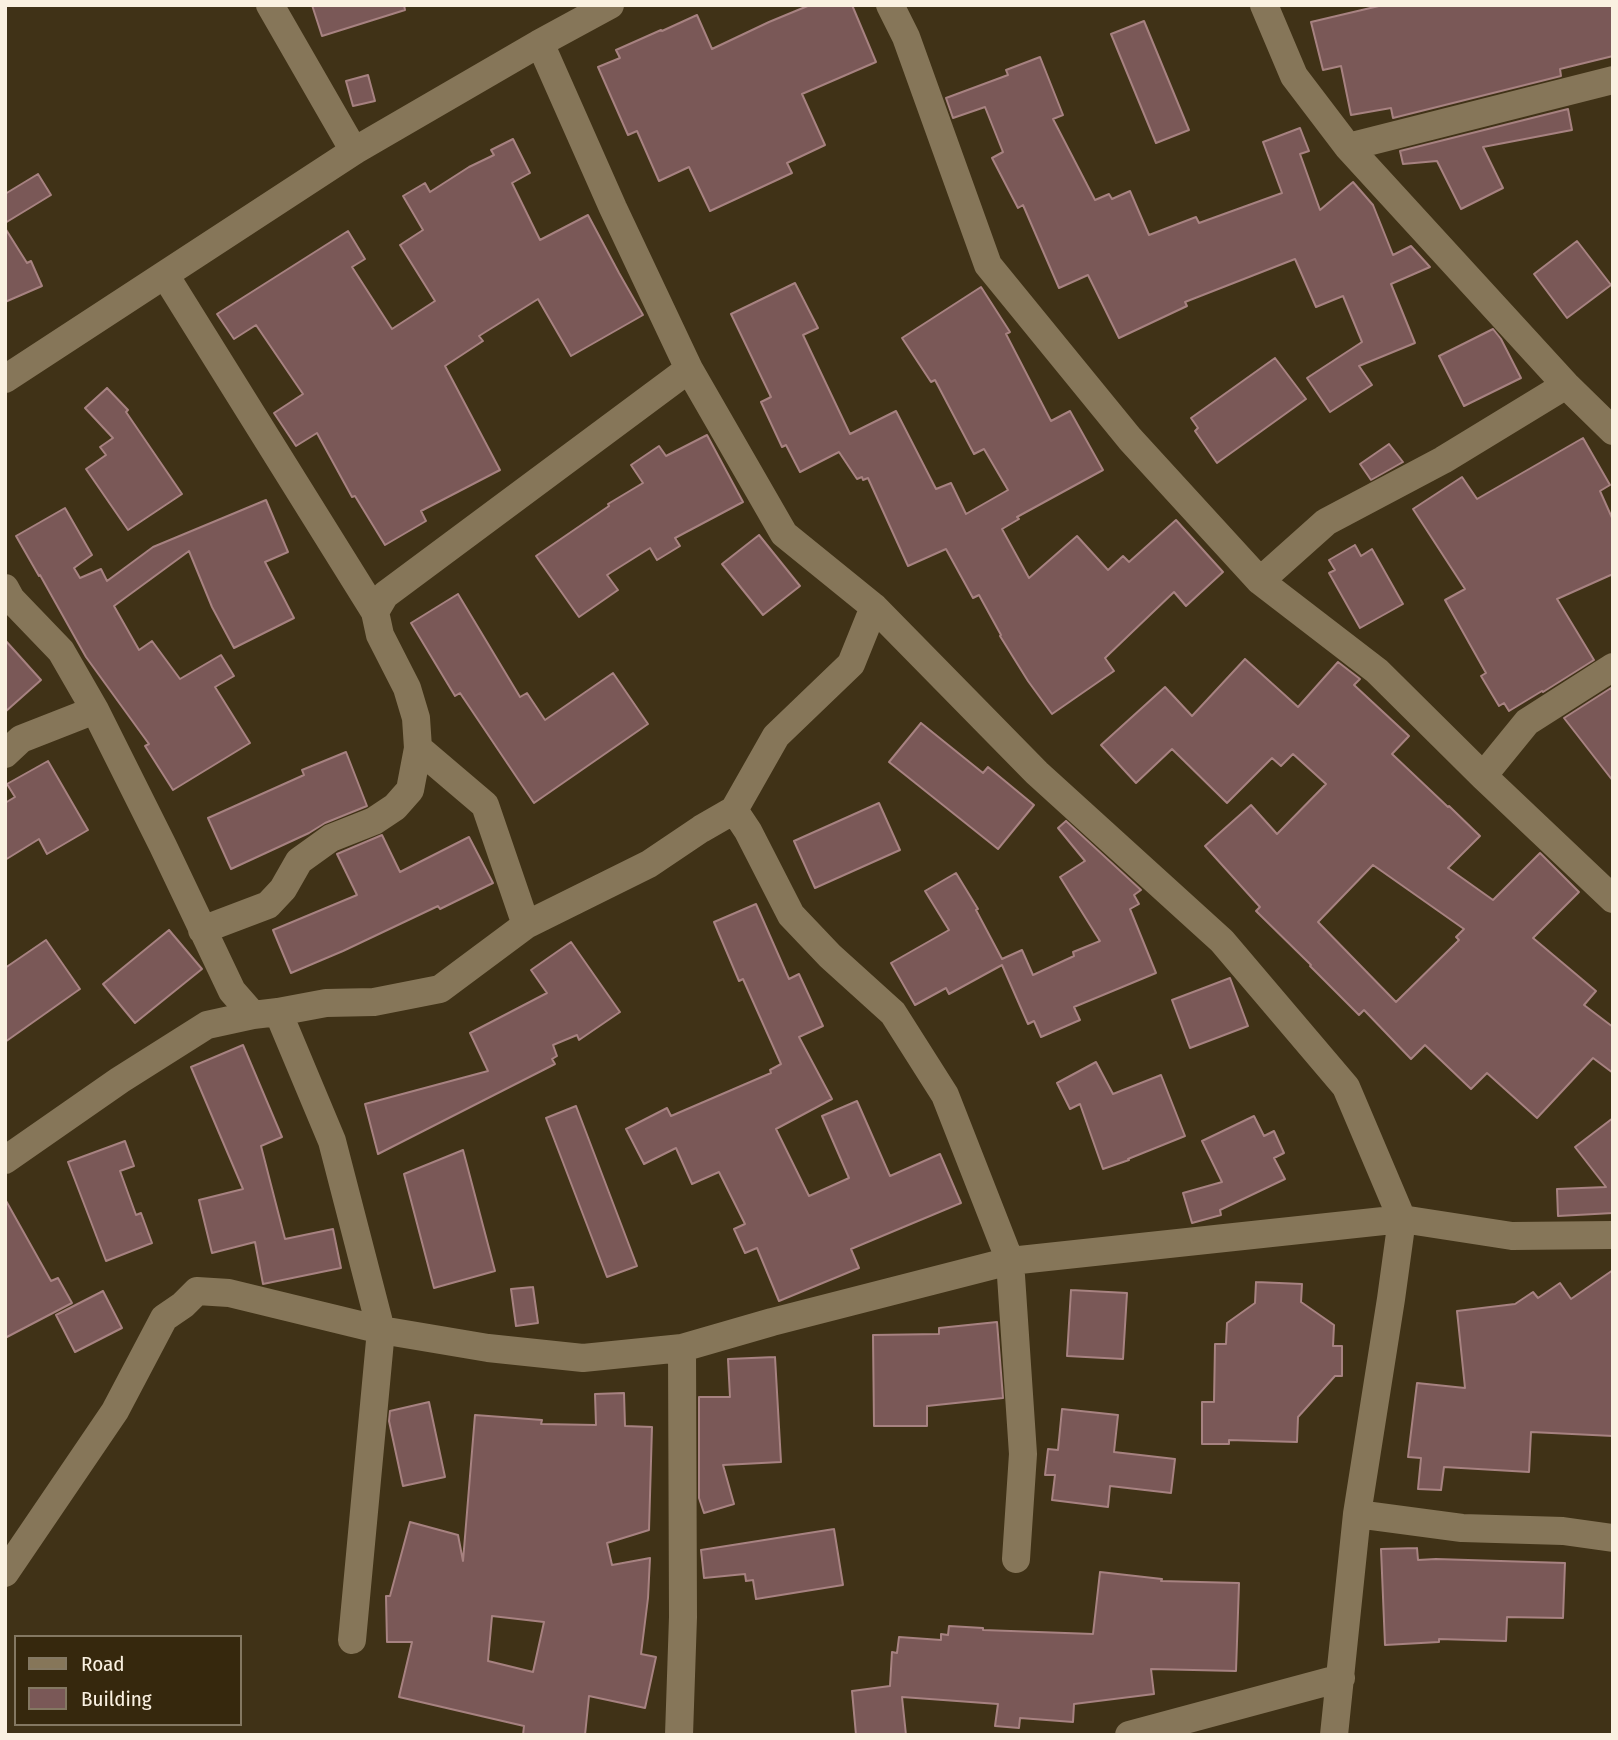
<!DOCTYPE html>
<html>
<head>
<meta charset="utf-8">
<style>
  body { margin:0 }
  #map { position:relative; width:1618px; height:1740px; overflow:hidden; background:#403217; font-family:"Fira Sans Condensed",sans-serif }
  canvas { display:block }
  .frame { position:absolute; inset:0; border:7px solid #faf1e1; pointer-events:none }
  .legend { position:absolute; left:14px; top:1635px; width:228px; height:91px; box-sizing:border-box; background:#36280d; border:2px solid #847862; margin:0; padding:9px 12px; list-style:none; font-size:21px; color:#faf1e1 }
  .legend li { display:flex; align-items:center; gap:14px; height:35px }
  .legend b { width:35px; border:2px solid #847862 }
</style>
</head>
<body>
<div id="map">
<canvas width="1618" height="1740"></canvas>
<div class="frame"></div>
<ul class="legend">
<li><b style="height:9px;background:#867659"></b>Road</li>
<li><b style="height:19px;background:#7a5857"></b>Building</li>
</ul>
</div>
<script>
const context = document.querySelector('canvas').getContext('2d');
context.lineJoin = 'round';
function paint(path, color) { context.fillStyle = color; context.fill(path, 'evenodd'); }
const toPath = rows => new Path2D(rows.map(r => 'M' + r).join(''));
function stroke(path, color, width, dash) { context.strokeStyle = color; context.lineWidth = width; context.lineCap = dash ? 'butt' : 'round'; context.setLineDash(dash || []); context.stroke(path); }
const building = toPath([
  [312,5,404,5,405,10,322,36,312,5],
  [810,5,852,5,876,62,802,94,825,145,787,163,792,173,710,211,689,167,659,181,637,131,628,135,598,67,620,58,616,50,661,30,662,31,697,15,712,49,769,22,810,5],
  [1383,5,1613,5,1613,56,1560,69,1561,76,1393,118,1391,108,1351,115,1341,66,1323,70,1311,22,1383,5],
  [1144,21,1189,130,1156,143,1111,34,1144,21],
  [1040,57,1063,115,1053,119,1095,200,1109,194,1112,199,1130,191,1149,235,1196,217,1199,223,1282,193,1263,142,1300,128,1309,151,1300,154,1320,210,1353,182,1373,205,1393,255,1411,246,1430,267,1391,284,1415,343,1359,366,1372,385,1330,412,1307,378,1362,342,1343,296,1316,307,1295,259,1185,302,1187,306,1119,338,1088,275,1059,288,1023,205,1018,208,992,158,1003,152,985,107,953,118,946,98,1008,75,1006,70,1040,57],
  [368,75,375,101,353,106,346,81,368,75],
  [1568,109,1572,130,1483,147,1503,188,1461,209,1437,161,1403,164,1400,151,1568,109],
  [513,139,530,173,512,183,540,240,588,215,619,273,643,315,571,356,538,299,479,336,483,341,445,366,500,470,421,511,426,521,385,545,355,496,352,497,317,433,296,446,274,413,303,394,256,325,234,339,217,314,348,231,365,259,352,267,392,329,435,301,400,245,423,230,403,196,425,183,430,192,469,167,494,155,491,150,513,139],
  [38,174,51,195,5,223,5,194,38,174],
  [5,228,27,263,31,261,42,286,5,302,5,228],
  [1577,241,1611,285,1567,318,1534,274,1577,241],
  [795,283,818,328,803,335,850,434,896,411,936,489,951,483,966,514,1008,490,984,449,974,454,935,380,931,382,902,338,981,287,1010,332,1006,334,1051,421,1070,411,1103,470,1017,517,1019,519,1002,529,1029,578,1077,536,1108,570,1123,556,1129,562,1176,520,1223,572,1186,606,1174,592,1105,658,1114,671,1052,714,1028,681,1000,636,1001,635,979,595,973,598,946,549,908,566,868,478,863,480,862,477,857,479,839,452,800,472,786,445,782,447,761,402,771,397,731,314,795,283],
  [1493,329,1501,339,1521,378,1464,406,1439,356,1493,329],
  [1275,358,1306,399,1217,463,1195,431,1198,428,1191,418,1275,358],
  [107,388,128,410,126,412,182,494,128,530,86,469,106,455,100,447,113,438,85,408,107,388],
  [707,435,743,502,675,538,680,546,657,560,650,548,607,575,618,590,579,617,536,556,609,506,608,504,643,483,631,465,659,446,666,456,707,435],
  [1583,438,1610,485,1600,491,1613,520,1613,574,1557,599,1594,660,1543,692,1542,691,1509,711,1504,703,1499,706,1481,676,1486,673,1445,600,1465,589,1413,509,1462,477,1477,499,1583,438],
  [1389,444,1403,462,1371,480,1360,464,1389,444],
  [266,500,288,552,265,562,294,618,234,648,212,607,189,551,114,606,139,650,152,641,180,679,221,655,234,676,215,687,250,743,173,790,145,746,149,744,86,657,40,575,39,576,16,536,65,508,92,555,74,568,80,578,101,569,107,581,153,547,266,500],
  [759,535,800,586,763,615,722,564,759,535],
  [1355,545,1361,556,1372,549,1403,604,1360,628,1329,573,1335,570,1329,560,1355,545],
  [458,594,520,697,527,693,545,720,613,673,648,724,534,803,460,693,455,696,411,623,458,594],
  [5,640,41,680,5,712,5,640],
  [1245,659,1298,707,1338,662,1360,679,1354,685,1409,736,1392,754,1448,807,1449,806,1480,836,1448,868,1493,900,1540,853,1579,892,1533,938,1596,991,1584,1005,1613,1027,1613,1073,1593,1058,1537,1118,1487,1073,1471,1089,1425,1045,1411,1059,1364,1010,1359,1015,1310,966,1311,965,1256,911,1260,907,1205,846,1251,805,1277,834,1326,784,1293,754,1281,766,1272,758,1227,803,1172,749,1136,783,1101,745,1165,687,1192,716,1245,659],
  [1373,865,1464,929,1456,937,1459,940,1396,1002,1318,922,1373,865],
  [1611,688,1613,691,1613,781,1564,718,1611,688],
  [921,723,983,773,988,767,1034,805,998,849,889,762,921,723],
  [346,752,367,806,325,823,309,833,231,869,208,818,304,775,302,770,346,752],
  [48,761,88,830,47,854,39,839,5,860,5,803,15,797,7,784,48,761],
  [879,803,900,850,815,888,794,841,879,803],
  [1066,821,1141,890,1134,895,1139,904,1130,909,1156,973,1074,1007,1080,1020,1041,1037,1034,1021,1028,1024,1002,965,949,994,946,988,915,1005,891,963,949,930,925,891,956,873,978,909,976,910,1002,959,1022,950,1033,975,1074,956,1073,952,1100,941,1060,877,1085,861,1058,828,1066,821],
  [382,835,400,872,469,837,493,883,440,909,438,906,343,951,291,973,273,930,357,895,337,854,382,835],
  [756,904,789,979,799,974,823,1026,799,1037,832,1099,776,1129,809,1196,849,1178,822,1116,857,1101,890,1176,940,1154,961,1203,851,1249,859,1268,779,1301,757,1248,745,1253,734,1229,745,1224,719,1172,692,1184,676,1148,644,1164,626,1129,667,1108,671,1116,771,1073,770,1070,781,1064,743,979,739,981,714,922,756,904],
  [169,930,202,969,135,1023,103,984,169,930],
  [46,940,80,989,5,1042,5,968,46,940],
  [571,942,620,1012,579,1040,577,1035,553,1045,557,1056,552,1059,555,1064,378,1154,365,1104,488,1071,470,1033,547,993,531,970,571,942],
  [1230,978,1248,1026,1190,1048,1172,1000,1230,978],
  [243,1045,282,1137,261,1146,285,1239,333,1229,341,1268,263,1284,255,1242,212,1253,199,1200,243,1189,191,1067,243,1045],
  [1096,1062,1113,1094,1161,1075,1185,1136,1128,1159,1129,1160,1103,1169,1080,1104,1070,1109,1057,1083,1096,1062],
  [576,1106,637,1266,607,1277,546,1118,576,1106],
  [1254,1116,1264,1136,1274,1131,1284,1153,1274,1158,1285,1179,1220,1210,1221,1215,1192,1223,1183,1193,1222,1182,1202,1141,1254,1116],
  [1613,1118,1613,1213,1558,1216,1557,1189,1606,1187,1575,1147,1613,1118],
  [125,1141,134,1166,120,1171,136,1215,141,1213,152,1243,106,1261,68,1162,125,1141],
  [463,1150,495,1271,434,1288,404,1174,463,1150],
  [5,1199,51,1281,58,1278,72,1303,5,1338,5,1199],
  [1613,1270,1613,1436,1531,1432,1529,1472,1444,1467,1441,1490,1418,1489,1421,1458,1408,1457,1417,1383,1465,1388,1457,1311,1515,1304,1533,1292,1538,1298,1560,1283,1571,1299,1613,1270],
  [1256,1282,1302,1284,1301,1302,1334,1325,1333,1346,1342,1346,1342,1376,1335,1376,1298,1417,1297,1442,1229,1440,1229,1444,1202,1444,1202,1402,1214,1402,1215,1344,1226,1344,1227,1323,1255,1303,1256,1282],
  [533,1287,538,1323,516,1326,511,1289,533,1287],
  [1071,1290,1127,1293,1123,1359,1067,1356,1071,1290],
  [103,1291,122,1328,75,1352,56,1315,103,1291],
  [997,1322,1003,1398,927,1406,927,1426,874,1426,873,1335,939,1334,939,1328,997,1322],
  [775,1357,781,1462,723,1465,734,1504,704,1513,699,1498,699,1397,730,1397,728,1359,775,1357],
  [624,1393,625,1426,652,1427,649,1530,607,1543,612,1565,650,1558,648,1598,641,1654,656,1657,645,1708,589,1696,585,1735,523,1735,524,1726,399,1697,412,1642,387,1642,386,1596,390,1596,410,1522,458,1535,463,1561,475,1415,542,1420,541,1424,596,1425,595,1394,624,1393],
  [492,1616,544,1622,533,1672,488,1661,492,1616],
  [429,1402,445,1477,403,1486,389,1421,390,1411,429,1402],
  [1062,1409,1118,1415,1114,1452,1175,1459,1171,1493,1110,1486,1108,1507,1052,1500,1055,1475,1045,1475,1048,1449,1058,1450,1062,1409],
  [834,1529,843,1585,756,1599,753,1580,746,1581,745,1574,704,1578,701,1550,834,1529],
  [1417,1548,1418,1560,1436,1559,1565,1563,1563,1618,1507,1617,1506,1641,1439,1639,1439,1642,1385,1645,1381,1549,1417,1548],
  [1100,1572,1162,1579,1161,1581,1239,1583,1236,1671,1151,1669,1154,1694,1074,1704,1073,1722,1020,1718,1019,1728,995,1726,998,1704,902,1697,906,1735,856,1735,852,1691,890,1686,892,1652,897,1653,899,1637,941,1640,941,1634,948,1635,949,1626,983,1628,983,1630,1093,1634,1100,1572]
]);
paint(building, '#7a5857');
stroke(building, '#a78281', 2);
stroke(toPath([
  [270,5,354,151],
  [890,5,906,37,988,265,1130,439,1260,581,1377,671,1483,776,1613,899],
  [1264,5,1294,76,1348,147,1566,385,1613,431],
  [540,43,613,208,689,369,784,534,874,607,1037,773,1222,941,1346,1087,1402,1219,1391,1299,1357,1514,1334,1735],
  [1348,147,1613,80],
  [165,275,375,612],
  [5,379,354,151,540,43,610,5],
  [1260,581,1326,522,1443,460,1566,385],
  [5,588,11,599,61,651,95,710,163,846,232,991,253,1015],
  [418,748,485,805,526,925],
  [5,754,21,739,95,710],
  [1483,776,1527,722,1613,667],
  [734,810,748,831,791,915,830,956,893,1013,945,1095,1010,1261,1023,1454,1016,1559],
  [202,930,268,905,283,889,299,861,331,838,374,821,395,807,410,790,418,748,416,718,407,688,380,635,375,612,385,595,689,369],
  [278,1012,332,1141,381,1330,352,1640],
  [5,1160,120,1080,207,1025,253,1015,278,1012,326,1003,374,1002,440,989,526,925,649,864,701,829,734,810,776,736,851,664,874,607],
  [1357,1514,1462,1528,1563,1531,1613,1538],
  [5,1573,115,1411,164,1318,183,1305,197,1291,229,1293,381,1330,488,1348,583,1358,682,1348,772,1322,1010,1261,1402,1219,1512,1236,1613,1235],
  [679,1735,683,1617,682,1348],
  [1129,1735,1341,1678]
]), '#867659', 28);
</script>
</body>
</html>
